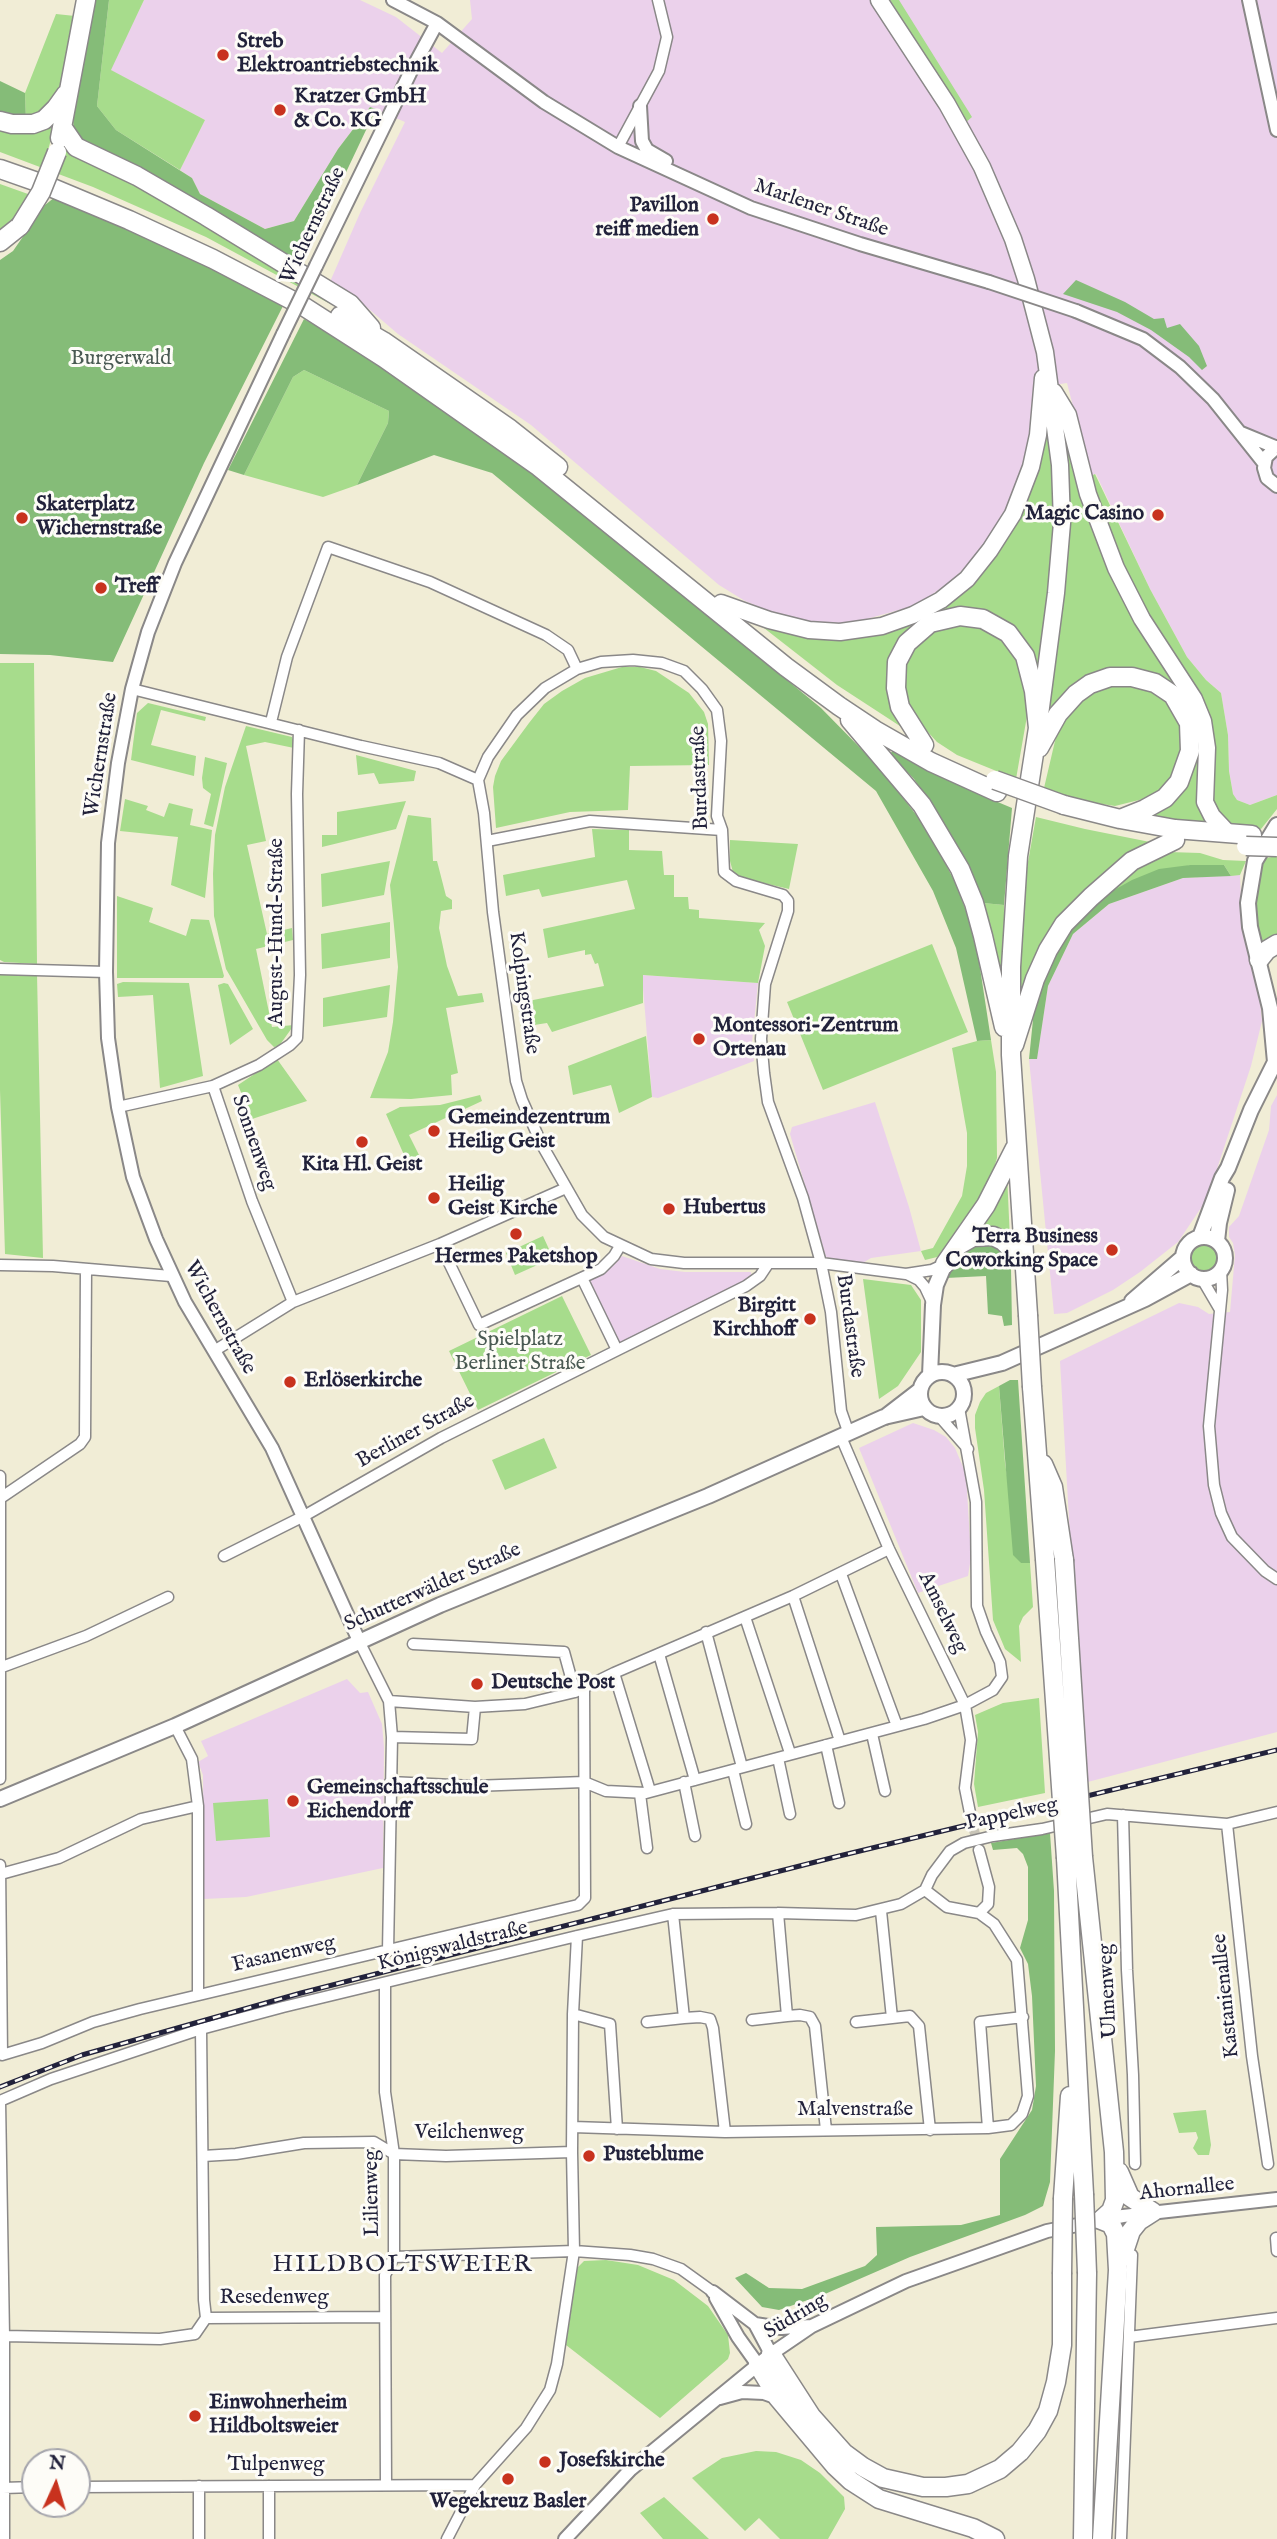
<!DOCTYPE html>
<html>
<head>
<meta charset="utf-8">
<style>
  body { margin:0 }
  #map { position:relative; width:1277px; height:2539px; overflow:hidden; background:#f1edd6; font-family:"IM FELL English",serif }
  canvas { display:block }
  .north { position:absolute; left:21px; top:2448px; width:70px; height:70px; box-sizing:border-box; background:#fdfcf7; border:2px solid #a5a5ac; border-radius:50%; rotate:4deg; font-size:19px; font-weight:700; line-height:28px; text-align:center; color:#22223b }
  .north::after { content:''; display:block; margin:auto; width:24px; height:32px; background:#c8321e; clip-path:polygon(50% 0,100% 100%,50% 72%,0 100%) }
</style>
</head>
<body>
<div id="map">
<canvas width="1277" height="2539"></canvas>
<div class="north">N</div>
</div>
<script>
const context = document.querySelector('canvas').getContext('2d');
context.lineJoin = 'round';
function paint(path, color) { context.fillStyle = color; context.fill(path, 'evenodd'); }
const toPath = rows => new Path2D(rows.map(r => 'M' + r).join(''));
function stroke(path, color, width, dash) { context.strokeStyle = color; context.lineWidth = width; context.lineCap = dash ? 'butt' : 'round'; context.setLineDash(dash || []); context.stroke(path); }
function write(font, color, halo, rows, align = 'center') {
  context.font = font + ' "IM FELL English",serif'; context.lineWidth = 6; context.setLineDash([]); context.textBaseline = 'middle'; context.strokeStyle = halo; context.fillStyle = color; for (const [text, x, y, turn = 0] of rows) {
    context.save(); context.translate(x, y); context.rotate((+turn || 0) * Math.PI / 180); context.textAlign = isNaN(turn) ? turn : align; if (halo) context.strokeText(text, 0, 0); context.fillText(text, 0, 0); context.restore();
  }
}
paint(toPath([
  [144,0,360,0,396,17,442,53,472,19,470,0,1277,0,1277,795,1250,805,1237,800,1233,794,1229,771,1228,735,1221,693,1206,680,1187,657,1150,589,1096,474,1091,476,1067,383,1034,388,1031,441,1018,487,994,531,973,560,950,582,917,605,852,623,814,623,776,614,745,601,719,585,531,425,398,334,363,304,329,284,360,213,405,122,370,107,338,149,294,221,265,229,200,194,192,178,180,170,205,120,110,70],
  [1240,875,1242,925,1259,993,1262,1021,1251,1066,1207,1199,1178,1242,1140,1272,1113,1290,1067,1313,1054,1314,1029,1059,1037,1058,1048,986,1073,934,1109,904,1183,878],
  [642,975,758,983,752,1042,754,1061,658,1098,652,1097],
  [1277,1095,1277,1732,1084,1783,1060,1361,1179,1303,1198,1307,1209,1314,1230,1312,1235,1255,1233,1243,1229,1237,1229,1227,1239,1216,1269,1130,1271,1106],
  [875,1102,909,1207,921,1251,871,1258,861,1264,826,1257,790,1134,792,1127],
  [622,1256,660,1269,685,1272,751,1272,752,1278,621,1343,618,1342,590,1285,591,1280,614,1265],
  [913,1423,934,1430,946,1437,955,1448,966,1474,971,1557,968,1576,918,1593,859,1448],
  [347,1679,360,1693,368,1692,382,1724,384,1747,383,1868,246,1897,204,1899,203,1775,198,1762,208,1756,201,1741]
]), '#ebd1eb');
paint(toPath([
  [109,0,144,0,111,70,205,120,180,170,116,130,97,106],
  [890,0,899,0,972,117,965,123],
  [56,14,75,16,58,93,37,116,26,121,25,93],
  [58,115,48,150,64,155,66,144,240,243,349,314,206,237,93,187,0,152,0,129,25,133,43,130],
  [0,184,28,194,27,203,15,223,0,237],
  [304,370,389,411,388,423,357,485,323,497,244,475,293,377],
  [1049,410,1055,510,1051,577,1039,682,984,613,905,636,903,728,837,685,755,621,789,630,898,627,993,556],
  [1067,435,1094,529,1193,712,1215,828,1151,819,1170,802,1193,722,1131,669,1044,723,1063,436],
  [1095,474,1150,589,1187,657,1206,680,1221,693,1228,735,1229,771,1233,794,1237,800,1250,805,1277,795,1277,809,1261,829,1226,824,1217,816,1182,672,1140,599,1111,540,1091,476],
  [943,623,979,623,1015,648,1026,684,1027,716,1016,779,957,755,937,742,914,717,905,701,902,681,907,653],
  [0,663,34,663,37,964,4,962,0,960],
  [622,667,640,667,656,671,689,693,704,712,708,724,709,765,630,766,628,810,570,812,496,828,493,787,495,776,501,761,529,723,544,704,562,691,585,678],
  [1109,684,1142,686,1164,696,1176,708,1185,736,1174,776,1161,790,1143,799,1115,806,1070,799,1044,788,1055,741,1062,721,1077,701,1094,689],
  [148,703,206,717,205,721,161,710,151,745,196,756,194,776,131,760,137,713],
  [246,726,292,737,294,742,294,748,265,742,246,746,266,841,247,845,267,934,292,928,293,940,256,949,272,1027,294,1025,279,1046,274,1047,267,1040,226,969,214,916,213,874,215,835,225,787],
  [356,755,416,771,414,781,379,784,374,773,358,775],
  [205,757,227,763,213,827,204,824,211,794,203,788,202,778],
  [125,799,148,806,146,810,164,817,169,803,193,809,190,825,212,830,205,898,171,885,178,837,120,831],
  [406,801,396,829,322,847,322,835,337,835,337,812],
  [408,815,431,818,433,861,437,861,446,896,452,900,452,909,441,911,439,928,447,966,458,996,482,993,484,1002,446,1008,458,1073,451,1075,452,1095,411,1099,370,1098,388,1052,393,1022,398,967,390,885],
  [1036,817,1085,829,1160,844,1105,876,1018,1023,1020,907],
  [592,829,629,830,629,850,662,851,664,875,674,875,674,897,688,897,689,909,699,910,699,918,765,923,759,930,765,946,758,983,643,975,643,1003,552,1032,547,1023,521,1027,518,1003,604,986,598,963,595,964,591,954,585,955,585,950,548,958,543,929,635,909,627,880,542,897,539,889,506,896,503,875,595,857],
  [730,840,798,844,789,889,734,876,730,861],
  [1169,852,1200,853,1223,860,1246,861,1240,875,1231,876,1224,865,1190,865,1100,898,1130,869],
  [1277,856,1277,938,1260,948,1254,921,1255,892,1259,871,1266,858],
  [390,861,384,895,322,907,321,874],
  [117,896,153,908,149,922,186,936,191,919,209,920,224,976,223,978,117,978],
  [983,903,1004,905,1004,994,1001,996],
  [390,922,390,958,322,969,321,934],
  [932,944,968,1032,823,1090,787,1002],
  [0,974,37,974,43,1258,5,1254,0,1090],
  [123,982,189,983,203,1076,160,1088,153,995,118,997,117,984],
  [224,983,228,984,253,1029,230,1045,218,985],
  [390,985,387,1017,323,1027,323,998],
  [646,1036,652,1097,619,1113,611,1085,573,1095,568,1066],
  [991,1040,996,1072,997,1158,987,1192,945,1251,937,1257,925,1260,921,1251,933,1248,962,1196,967,1166,967,1133,952,1048,977,1041],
  [277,1059,307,1101,252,1119,238,1085],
  [480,1095,482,1101,409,1135,420,1157,408,1164,386,1114,400,1107,440,1105],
  [1007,1174,1010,1240,973,1235],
  [543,1236,553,1258,515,1275,506,1253],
  '1188 1258a15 15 0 1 1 30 0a15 15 0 1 1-30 0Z',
  [863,1279,911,1285,921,1300,921,1352,898,1386,879,1399],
  [562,1296,591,1355,478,1410,449,1351],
  [999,1386,1005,1463,1021,1563,1030,1563,1033,1607,1023,1617,1019,1626,1021,1662,1005,1649,993,1620,984,1490,975,1428,975,1415,980,1402,986,1393],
  [544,1438,557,1468,505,1490,492,1460],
  [1039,1698,1045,1793,978,1807,974,1784,978,1732,975,1715,1003,1703],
  [268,1799,270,1837,216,1841,213,1803],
  [1206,2110,1211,2145,1209,2155,1198,2155,1193,2148,1198,2138,1196,2132,1179,2133,1173,2113],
  [606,2260,638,2265,674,2280,708,2306,728,2335,730,2353,728,2359,660,2418,566,2345,577,2268,584,2261],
  [756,2451,776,2452,801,2460,820,2473,844,2497,845,2509,828,2539,780,2539,759,2518,745,2531,692,2478,722,2458],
  [664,2497,709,2539,663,2539,640,2513]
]), '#a7dc8c');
paint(toPath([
  [93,0,109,0,97,106,116,130,192,178,200,194,265,229,294,221,338,149,370,107,376,109,302,265,80,140,74,132,73,120],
  [0,81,25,93,26,121,0,117],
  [55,197,79,205,284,304,204,463,113,662,50,655,0,654,0,260,13,251,45,205],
  [1076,280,1125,302,1154,319,1164,318,1167,328,1180,324,1199,346,1207,366,1202,370,1189,357,1151,330,1117,312,1063,294],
  [304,319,383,363,521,461,821,708,879,767,928,830,956,884,975,935,991,1040,977,1041,956,948,933,891,876,791,492,473,434,455,357,485,388,423,389,411,304,370,293,377,244,475,228,470],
  [894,749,969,790,1012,808,1004,905,983,903,946,828,914,779,890,754],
  [1190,865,1224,865,1231,876,1183,878,1109,904,1073,934,1048,986,1037,1059,1029,1059,1035,1000,1050,958,1071,928,1100,898,1132,880,1159,869],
  [982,1241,1001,1248,1011,1268,1012,1325,1004,1326,1002,1316,988,1314,986,1276,946,1278,958,1258],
  [1010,1380,1018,1380,1030,1563,1021,1563,1013,1555,999,1386],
  [1050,1833,1054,1891,1055,2051,1050,2182,1043,2206,1025,2215,910,2257,825,2294,779,2310,762,2307,735,2278,746,2273,769,2288,802,2289,865,2266,877,2255,876,2227,961,2225,1000,2215,1000,2159,1032,2110,1036,2086,1032,1996,1028,1964,1020,1948,1028,1920,1028,1867,1023,1854,1017,1848,993,1850,991,1843]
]), '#85bc78');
stroke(toPath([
  [970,1813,978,1847]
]), '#c8c4b7', 10, [10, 5]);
const minor = toPath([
  [618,147,659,71,667,37,658,0],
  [132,689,361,746,439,763,478,780,484,813,493,912,516,1081,522,1100,542,1145,582,1215,604,1237,651,1259,684,1263,821,1263,906,1274,932,1270,945,1264],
  [271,722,287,657,328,547,430,582,546,635,568,650,577,669],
  [478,780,488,757,517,715,545,688,577,669,601,662,633,660,662,663,684,671,702,689,717,710,721,741,717,816,722,830,724,872,736,881,783,895,788,901,788,911,765,984,761,1039,764,1073,768,1102,803,1198,821,1263,831,1312,841,1411,849,1434],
  [487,841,590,821,722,830],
  [0,969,106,972],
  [213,1086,259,1065,290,1045,297,1038,300,975,297,794,299,730],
  [118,1107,213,1086,252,1201,293,1302],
  [440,1244,479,1325,601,1269,614,1256,620,1246],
  [0,1265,53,1266,171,1276],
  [1221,1270,1222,1290,1209,1426,1214,1485,1221,1513,1232,1537,1265,1571,1277,1579],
  [907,1274,919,1280,925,1287,933,1304],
  [582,1278,617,1350],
  [1202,1279,1219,1308],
  [214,1351,293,1302,440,1244,566,1188],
  [939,1416,968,1449],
  [841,1437,889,1549,965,1705,971,1740,965,1788,970,1813],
  [0,1476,0,1779],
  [2,1497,80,1444,85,1437,86,1269],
  [224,1556,304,1516,441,1438,746,1286,760,1276,768,1264],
  [841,1574,897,1726],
  [793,1596,840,1741],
  [745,1617,790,1753],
  [706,1632,742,1767],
  [360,1643,389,1701,392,1737,388,1951],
  [413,1644,564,1652,575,1692],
  [659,1654,695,1780],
  [2,1667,86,1636,168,1597],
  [614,1673,650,1791],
  [389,1701,475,1707,472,1739,392,1737],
  [475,1707,525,1704,575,1692,614,1673,793,1596,889,1549],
  [175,1726,192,1759,198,1806,198,1995],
  [872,1734,885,1791],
  [826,1745,839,1803],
  [778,1758,790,1814],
  [733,1770,746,1824],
  [390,1782,473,1786,584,1782,606,1791,646,1793,924,1719,965,1705,993,1690,1002,1677,1000,1662,986,1632,977,1606,976,1502,959,1408],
  [684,1782,695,1836],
  [640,1794,647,1848],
  [1123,1815,1127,1970,1133,2075,1135,2164],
  [1227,1824,1252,2056,1268,2164],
  [979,1850,989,1887,988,1904,979,1913],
  [0,1865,2,2055,42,2043,93,2022,140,2009,578,1905,585,1898,584,1688],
  [1,1874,59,1858,141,1819,198,1806],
  [925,1890,932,1875,950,1851,964,1843,993,1836,1042,1829,1107,1814,1227,1824,1277,1812],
  [925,1890,947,1907,979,1913,994,1924,1017,1960,1028,2096,1022,2114,1011,2125,988,2128],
  [881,1911,892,2018,910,2016,919,2026,930,2130],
  [778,1913,787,2016,800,2015,810,2017,815,2026,826,2130],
  [673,1914,684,2018,700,2017,710,2019,713,2028,725,2132],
  [385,1984,385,2092,394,2154,394,2257,385,2275,386,2484],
  [573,2014,610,2024,617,2129],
  [752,2020,787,2016],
  [647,2022,684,2018],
  [856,2022,892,2018],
  [201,2029,204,2300,206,2318],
  [0,2101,51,2079,201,2029,283,2007,577,1936,673,1914,778,1913,856,1915,901,1904,925,1890],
  [0,2101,4,2336,4,2539],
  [573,2127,725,2132,988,2128,980,2022,1023,2017],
  [203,2156,236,2154,304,2143,374,2142,394,2154,446,2156,572,2152],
  [1276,2238,1277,2251],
  [394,2257,574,2251,630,2255,653,2259,681,2269,713,2292],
  [4,2336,160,2339,195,2334,206,2318,384,2317],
  [1129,2337,1277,2318],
  [199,2486,199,2539],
  [77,2487,475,2485],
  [3,2488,35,2487],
  [269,2539,269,2486],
  [447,2539,475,2485,526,2428,550,2390,557,2364,574,2251,572,2152,573,2014,577,1936],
  [1121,2539,1132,2255]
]);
const tertiary = toPath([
  [393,0,437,23,544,102,618,147,751,208,860,244,989,282],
  [1249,0,1277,130],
  [640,106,642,141,647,150,666,161],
  [316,266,410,73,437,23],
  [1076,311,1143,339,1180,367,1213,399,1264,463],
  [283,334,175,563,148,632,132,689,118,763,108,843,106,972,108,1038,118,1107,133,1177,156,1239,185,1302,272,1448,360,1643],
  [1241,433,1275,447],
  [1277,447,1266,457,1264,468,1267,478,1277,486],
  [713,2292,755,2324,771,2354],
  [716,2298,738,2337,758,2365],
  [755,2324,781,2328,811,2326],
  [720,2398,742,2392,764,2393,778,2398],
  [565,2539,631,2469,771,2354,812,2326,906,2281,1047,2231,1123,2216,1277,2199]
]);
const secondary = toPath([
  [1200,1237,1222,1178,1228,1168,1251,1110,1275,1062,1270,1008,1250,927,1248,903,1255,861,1277,825],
  '1183 1258a21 21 0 1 1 42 0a21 21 0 1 1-42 0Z',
  [1217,1241,1219,1223,1227,1190],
  [1132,1301,1183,1257],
  '920 1394a22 22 0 1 1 44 0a22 22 0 1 1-44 0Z',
  [930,1375,933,1305,936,1285,945,1264],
  [953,1375,1002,1363,1145,1299,1191,1274],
  [885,1417,920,1390],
  [0,1799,175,1726,440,1605,708,1496,884,1417,924,1408]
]);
const primary = toPath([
  [879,0,947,104,982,167,1013,239,1026,279,1045,352,1060,465,1062,523,1056,593,1040,715],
  [1054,392,1068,415,1088,494,1116,568,1142,619,1194,699,1203,721,1207,748,1205,802,1212,816,1228,833],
  [721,603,769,620,809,630,840,632,882,626,913,615,941,600,967,579,990,550,1013,514,1031,467,1038,435,1043,378]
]);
const trunk = toPath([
  [0,121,12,124,33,124,44,120,56,108,66,94],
  [63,128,76,147,137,176,206,216,350,304,371,328],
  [60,138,86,0],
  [0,169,43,184,129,220,213,259,303,306,384,358,539,467,786,667,839,706,875,730,931,762,997,792],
  [0,242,20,226],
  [340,316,383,341,510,429,558,467],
  [850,720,922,805,960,869,974,903,983,936,1004,1027],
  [924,745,900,707,896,688,897,662,907,643,930,623,960,616,983,619,1008,633,1025,656,1034,691,1038,728,1018,856,1011,967,1011,1055,1028,1315],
  [1039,748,1058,714,1076,694,1090,684,1110,677,1132,677,1155,683,1173,695,1189,723,1190,751,1179,782,1165,798,1145,809,1120,819],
  [1064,805,1120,819,1175,829,1252,835],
  [1259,960,1267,950,1277,944],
  [1014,1045,1035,979,1048,950,1064,924,1091,897,1132,861,1175,840],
  [959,1245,973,1237,993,1236,1003,1241,1024,1261],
  [945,1264,986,1205,1015,1148],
  [1032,1387,1045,1559],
  [1043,1464,1053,1487,1064,1560],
  [1083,1857,1114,2152,1115,2200,1111,2211,1101,2220,1111,2224,1116,2234,1118,2270,1102,2539],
  [1066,1858,1084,2194],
  [1119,2172,1130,2197,1153,2212,1139,2221,1131,2231,1122,2258],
  [1063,2198,1070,2096],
  [771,2354,811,2416,844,2453,863,2467,883,2478,923,2487,946,2487,968,2484,1000,2469,1020,2452,1037,2431,1048,2411,1056,2382,1062,2345,1062,2274],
  [758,2365,778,2398,835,2466,851,2481,879,2499,973,2528,995,2539],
  [1083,2539,1087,2273]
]);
stroke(minor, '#8a8888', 13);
stroke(tertiary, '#8a8888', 16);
stroke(secondary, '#8a8888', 18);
stroke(primary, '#8a8888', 19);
stroke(trunk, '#8a8888', 21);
stroke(minor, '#fff', 10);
stroke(tertiary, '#fff', 12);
stroke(secondary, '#fff', 14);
stroke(primary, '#fff', 16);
stroke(trunk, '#fff', 18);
const rail = toPath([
  [0,2087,82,2055,301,1993,835,1857,1277,1750]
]);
stroke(rail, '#22223b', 5);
stroke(rail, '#fdfcf7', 2.5, [8]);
const tertiaryBridge = toPath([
  [989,282,1076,311],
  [283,334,316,266]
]);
const trunkBridge = toPath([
  [20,226,41,192,57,152],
  [995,780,1064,805],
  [1246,846,1277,847],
  [1028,1315,1032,1387],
  [1045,1559,1066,1858],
  [1064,1560,1083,1857],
  [1084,2194,1087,2273],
  [1062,2274,1063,2198]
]);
stroke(tertiaryBridge, '#8a8888', 16, []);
stroke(trunkBridge, '#8a8888', 21, []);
stroke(tertiaryBridge, '#fff', 12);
stroke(trunkBridge, '#fff', 18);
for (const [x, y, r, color] of [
  [223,55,7,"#c8321e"],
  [280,110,7,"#c8321e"],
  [713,219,7,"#c8321e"],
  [1158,515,7,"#c8321e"],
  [22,518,7,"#c8321e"],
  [101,588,7,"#c8321e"],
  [699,1039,7,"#c8321e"],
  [434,1131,7,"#c8321e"],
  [362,1142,7,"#c8321e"],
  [434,1198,7,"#c8321e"],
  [669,1209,7,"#c8321e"],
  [516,1234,7,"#c8321e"],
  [1112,1250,7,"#c8321e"],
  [810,1319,7,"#c8321e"],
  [290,1382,7,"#c8321e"],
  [477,1684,7,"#c8321e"],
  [293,1801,7,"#c8321e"],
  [589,2156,7,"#c8321e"],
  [195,2416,7,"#c8321e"],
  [545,2462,7,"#c8321e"],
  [508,2479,7,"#c8321e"]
]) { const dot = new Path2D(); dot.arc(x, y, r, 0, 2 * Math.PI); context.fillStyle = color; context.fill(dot); stroke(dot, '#fdfcf7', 2.5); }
write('bold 21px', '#22223b', '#fdfcf7', [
  ["Streb",237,43],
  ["Elektroantriebstechnik",237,67],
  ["Kratzer GmbH",294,98],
  ["& Co. KG",294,122],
  ["Pavillon",699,207,"right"],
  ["reiff medien",699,231,"right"],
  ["Skaterplatz",36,506],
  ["Wichernstraße",36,530],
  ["Magic Casino",1144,515,"right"],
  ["Treff",115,588],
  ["Montessori-Zentrum",713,1027],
  ["Ortenau",713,1051],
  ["Gemeindezentrum",448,1119],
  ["Heilig Geist",448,1143],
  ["Kita Hl. Geist",362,1166,"center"],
  ["Heilig",448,1186],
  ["Geist Kirche",448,1210],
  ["Hubertus",683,1209],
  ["Terra Business",1098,1238,"right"],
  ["Coworking Space",1098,1262,"right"],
  ["Hermes Paketshop",516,1258,"center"],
  ["Birgitt",796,1307,"right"],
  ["Kirchhoff",796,1331,"right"],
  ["Erlöserkirche",304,1382],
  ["Deutsche Post",491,1684],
  ["Gemeinschaftsschule",307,1789],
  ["Eichendorff",307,1813],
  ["Pusteblume",603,2156],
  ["Einwohnerheim",209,2404],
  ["Hildboltsweier",209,2428],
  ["Josefskirche",559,2462],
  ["Wegekreuz Basler",508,2503,"center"]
], 'left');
write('21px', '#22223b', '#fdfcf7', [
  ["Marlener Straße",821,209,19],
  ["Wichernstraße",314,226,-65],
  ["Wichernstraße",102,755,-81],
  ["Burdastraße",701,778,-92],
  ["August-Hund-Straße",278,932,-90],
  ["Kolpingstraße",523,993,82],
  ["Sonnenweg",253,1143,71],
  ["Wichernstraße",219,1318,61],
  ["Burdastraße",849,1326,82],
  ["Berliner Straße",416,1432,-29],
  ["Schutterwälder Straße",433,1588,-24],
  ["Amselweg",942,1613,64],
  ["Pappelweg",1012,1815,-12],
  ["Königswaldstraße",453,1947,-14],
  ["Fasanenweg",284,1955,-13],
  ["Ulmenweg",1109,1991,-93],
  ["Kastanienallee",1227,1996,-96],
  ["Malvenstraße",855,2111],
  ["Veilchenweg",469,2134],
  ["Ahornallee",1187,2190,-6],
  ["Lilienweg",373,2193,-91],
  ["Resedenweg",274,2299],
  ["Südring",796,2317,-31],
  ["Tulpenweg",276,2466]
]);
write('21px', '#4a5a53', '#fdfcf7', [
  ["Burgerwald",121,360],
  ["Spielplatz",520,1341],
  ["Berliner Straße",520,1365]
]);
context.letterSpacing = '2px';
write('24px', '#22223b', '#fdfcf7', [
  ["HILDBOLTSWEIER",403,2266]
]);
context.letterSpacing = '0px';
</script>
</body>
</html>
